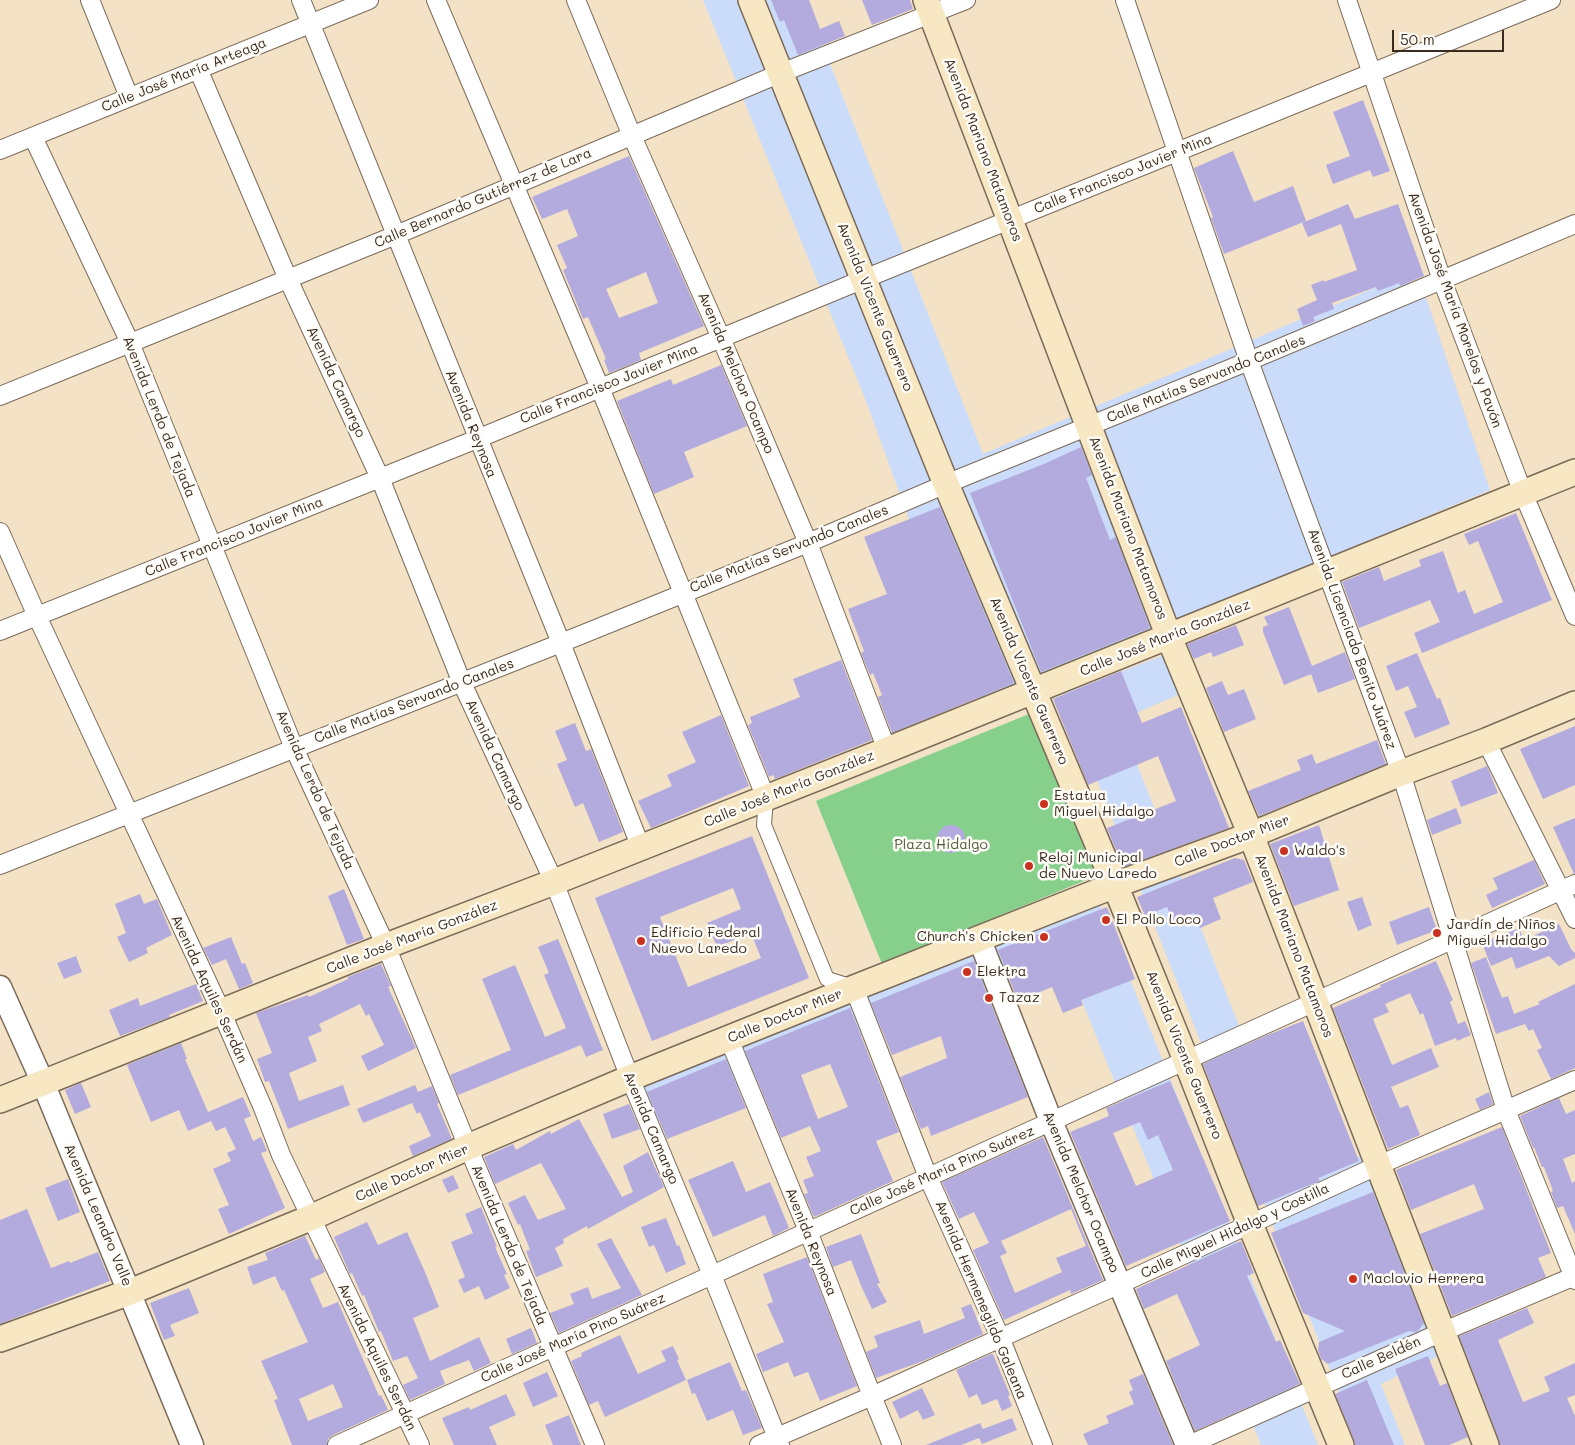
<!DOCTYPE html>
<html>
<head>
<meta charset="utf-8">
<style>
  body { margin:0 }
  #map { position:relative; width:1575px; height:1445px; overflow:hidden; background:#f3e2c6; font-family:Mali,sans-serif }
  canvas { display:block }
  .scale { position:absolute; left:1392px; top:30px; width:112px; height:22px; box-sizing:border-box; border:2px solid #3b2a1e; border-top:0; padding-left:6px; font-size:15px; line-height:18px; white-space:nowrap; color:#3b2a1e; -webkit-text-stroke:4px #fdfcf7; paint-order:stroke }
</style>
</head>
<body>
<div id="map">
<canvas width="1575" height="1445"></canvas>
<div class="scale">50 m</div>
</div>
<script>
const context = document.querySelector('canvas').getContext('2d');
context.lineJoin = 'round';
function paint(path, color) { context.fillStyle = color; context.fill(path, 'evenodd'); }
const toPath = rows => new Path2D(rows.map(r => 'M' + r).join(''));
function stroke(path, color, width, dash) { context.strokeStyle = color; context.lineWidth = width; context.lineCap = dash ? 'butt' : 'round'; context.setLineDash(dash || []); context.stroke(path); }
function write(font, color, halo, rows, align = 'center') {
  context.font = font + ' Mali,sans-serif'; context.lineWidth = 5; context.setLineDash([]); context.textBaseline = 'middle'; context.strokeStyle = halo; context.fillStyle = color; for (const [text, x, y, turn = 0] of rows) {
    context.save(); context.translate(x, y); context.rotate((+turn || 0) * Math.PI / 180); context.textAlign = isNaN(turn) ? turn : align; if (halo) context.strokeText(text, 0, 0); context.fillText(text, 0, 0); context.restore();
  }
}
paint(toPath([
  [703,0,805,0,983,454,1403,276,1426,297,1490,490,1036,678,975,699,864,396],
  [1172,652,1185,692,1120,720,1298,1178,1367,1154,1447,1352,1381,1384,1405,1445,1360,1445,1063,694],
  [1100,905,1318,1445,1261,1445,1084,1006,1064,951,654,1122,637,1087]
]), '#cadcf9');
paint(toPath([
  [1029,714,1096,876,882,964,816,801]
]), '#86d08c');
paint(toPath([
  [771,0,809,0,820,29,839,21,845,36,798,55,784,20,780,22],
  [862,0,910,0,913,9,872,25],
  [1363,100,1390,171,1373,177,1370,170,1333,184,1326,165,1350,156,1333,112],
  [1233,151,1254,202,1293,186,1306,221,1224,254,1211,218,1213,217,1194,168],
  [629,156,704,326,639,353,641,360,609,373,604,360,606,359,588,317,583,319,563,270,567,268,557,245,578,236,567,209,542,219,532,197],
  [646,272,658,303,619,318,606,289],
  [1348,204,1355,219,1398,204,1424,276,1400,286,1399,283,1378,291,1376,287,1332,303,1334,309,1313,317,1315,321,1303,326,1297,309,1317,300,1311,285,1324,280,1324,282,1357,270,1341,224,1308,237,1302,223],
  [721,365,747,426,684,452,694,477,654,494,617,401,671,379,673,385],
  [1081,447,1092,475,1086,478,1110,540,1116,537,1150,628,1041,672,970,493,1044,464],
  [940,507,1014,683,892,733,878,697,882,695,873,673,870,675,861,653,864,651,848,609,887,594,864,537],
  [1516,513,1552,600,1422,653,1414,633,1440,622,1430,600,1359,628,1342,582,1379,567,1384,581,1421,566,1419,560,1443,551,1458,593,1465,590,1474,614,1503,602,1478,541,1469,545,1464,534],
  [1289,607,1312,666,1345,652,1355,679,1318,693,1311,674,1284,685,1263,632,1263,627,1268,625,1264,617],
  [1236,625,1244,645,1213,657,1211,652,1194,659,1187,644],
  [1417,653,1437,699,1440,698,1450,724,1415,738,1404,712,1417,707,1408,686,1396,691,1386,666],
  [841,660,872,740,775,779,773,775,769,777,748,725,752,723,750,717,800,697,793,679],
  [1121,671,1142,723,1181,707,1229,828,1123,867,1107,828,1176,801,1158,756,1088,785,1053,699],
  [1222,681,1228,695,1244,689,1256,719,1224,732,1206,688],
  [721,715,749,786,651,828,638,801,672,786,667,775,696,762,682,732],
  [575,723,586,751,591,749,623,832,599,842,583,803,575,807,557,764,567,760,555,731],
  [1575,726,1575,785,1543,799,1520,749],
  [1377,740,1386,764,1259,816,1248,791,1301,770,1297,760,1312,754,1316,764],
  [1487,766,1498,793,1461,807,1451,781],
  [1456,808,1462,823,1432,835,1427,820],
  [1575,818,1575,874,1574,874,1553,827],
  [1319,825,1339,890,1294,906,1270,844],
  '937 839a14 14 0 1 1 28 0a14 14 0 1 1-28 0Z',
  [752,836,809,978,652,1041,595,898],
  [733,888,741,909,707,923,717,947,751,933,761,958,688,987,660,917],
  [1235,858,1244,860,1253,882,1213,898,1221,919,1200,928,1194,913,1173,921,1167,907,1145,916,1137,897],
  [1534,860,1545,884,1492,908,1486,895,1498,889,1493,878],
  [344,889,364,939,347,945,328,896],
  [140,894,144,904,157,899,172,935,146,948,148,953,129,962,117,937,126,933,115,904],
  [1362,897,1372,925,1358,931,1347,902],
  [1107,907,1135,979,1081,1000,1083,1005,1063,1013,1052,987,1018,1001,998,950],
  [1429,907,1437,930,1397,945,1389,922],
  [1559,924,1571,949,1575,953,1575,958,1559,966,1549,956,1516,969,1512,957,1491,966,1482,943,1519,928,1524,940],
  [231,937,242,964,245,963,253,983,239,989,226,959,212,965,203,948],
  [558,939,603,1050,586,1057,581,1045,458,1095,450,1075,511,1050,482,979,515,965,545,1037,566,1028,544,975,549,973,538,947],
  [76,956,82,972,64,979,57,963],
  [1486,957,1502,998,1508,996,1514,1014,1540,1004,1538,1002,1575,984,1575,1068,1551,1079,1537,1050,1542,1048,1533,1029,1529,1031,1525,1024,1496,1034,1471,963],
  [974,961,1028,1097,931,1136,928,1126,921,1129,900,1077,947,1058,941,1036,892,1055,871,1003],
  [1436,961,1453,1000,1450,1002,1458,1024,1465,1021,1471,1035,1457,1041,1456,1038,1435,1046,1423,1013,1420,1015,1410,993,1385,1004,1389,1012,1373,1019,1392,1065,1431,1048,1439,1067,1391,1087,1400,1108,1408,1105,1420,1135,1388,1149,1333,1008,1381,987,1380,985],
  [381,964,391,986,388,987,416,1048,368,1071,361,1056,384,1045,369,1014,366,1016,360,1004,319,1024,322,1031,308,1037,317,1061,289,1073,299,1101,343,1085,350,1105,288,1129,269,1081,265,1082,257,1059,272,1053,256,1013,308,995,309,997,348,979,348,977],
  [196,984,203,1001,169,1015,170,1017,120,1036,109,1010,138,998,140,1006],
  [850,1008,899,1132,876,1141,893,1181,814,1217,804,1194,808,1193,803,1180,814,1176,806,1157,821,1151,810,1126,781,1138,745,1051],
  [830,1064,848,1107,818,1119,801,1075],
  [1303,1021,1359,1161,1318,1178,1320,1181,1302,1188,1258,1206,1203,1064,1265,1036],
  [181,1043,187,1059,185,1059,208,1112,243,1097,251,1116,244,1119,253,1141,261,1137,267,1151,261,1153,285,1208,229,1234,218,1209,229,1205,213,1169,231,1161,227,1153,236,1149,225,1127,216,1131,211,1121,188,1131,179,1110,151,1122,127,1065],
  [726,1059,746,1108,667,1139,647,1092],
  [1170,1081,1230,1221,1126,1266,1070,1132,1109,1116,1106,1108],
  [1140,1122,1148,1140,1158,1135,1173,1170,1136,1186,1113,1133],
  [81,1083,91,1107,75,1114,65,1090],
  [415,1085,418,1092,432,1086,439,1103,437,1104,452,1139,413,1156,409,1146,431,1136,420,1112,417,1114,412,1103,363,1123,357,1109],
  [1489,1092,1493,1104,1480,1110,1475,1099],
  [1559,1098,1566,1114,1575,1110,1575,1154,1563,1159,1572,1183,1575,1181,1575,1234,1563,1206,1557,1208,1551,1192,1553,1191,1544,1167,1542,1167,1534,1147,1533,1148,1520,1116],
  [629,1104,640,1129,612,1139,603,1114],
  [579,1119,622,1197,633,1192,623,1166,648,1152,664,1187,588,1229,587,1226,563,1239,564,1243,555,1248,563,1266,536,1277,526,1251,530,1250,520,1224,518,1225,508,1203,525,1195,538,1220,566,1209,541,1163,495,1184,484,1157,513,1144,516,1150,550,1131,551,1134],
  [1502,1127,1551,1253,1538,1258,1546,1277,1452,1316,1420,1234,1484,1209,1474,1184,1411,1210,1396,1170],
  [1043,1137,1103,1280,1071,1294,1070,1290,1004,1320,973,1250,989,1243,974,1212,959,1219,942,1182],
  [1071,1209,1086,1246,1056,1258,1062,1272,1015,1293,1000,1256,1007,1253,1001,1241],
  [733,1161,746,1192,770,1182,789,1228,773,1236,765,1215,713,1237,688,1180],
  [453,1175,459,1188,448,1193,442,1180],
  [68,1179,80,1212,58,1221,45,1188],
  [1373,1192,1424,1323,1418,1331,1415,1332,1409,1331,1328,1364,1321,1359,1318,1350,1319,1342,1345,1331,1303,1313,1271,1233],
  [481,1207,497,1247,495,1247,507,1274,504,1275,510,1288,485,1300,479,1286,464,1293,458,1280,465,1277,451,1242,473,1233,465,1214],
  [27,1209,51,1268,69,1261,70,1263,98,1252,110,1281,0,1324,0,1220],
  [666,1218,677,1246,679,1245,686,1264,666,1273,654,1245,649,1247,641,1227],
  [367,1222,378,1245,407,1232,425,1272,439,1307,413,1318,430,1361,479,1337,491,1363,474,1371,469,1360,440,1371,445,1384,410,1400,403,1385,418,1378,407,1356,393,1361,381,1331,379,1332,364,1295,362,1296,352,1273,350,1274,345,1263,334,1237],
  [861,1234,880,1283,877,1284,887,1302,872,1309,862,1288,851,1260,833,1267,826,1247],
  [305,1236,316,1260,319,1258,325,1272,310,1279,323,1308,338,1302,379,1396,381,1395,388,1410,333,1435,328,1439,327,1445,292,1445,274,1400,278,1399,261,1361,308,1342,284,1290,282,1291,275,1276,253,1285,247,1267,268,1260,265,1253],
  [333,1384,343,1407,308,1421,299,1399],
  [611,1238,642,1295,559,1333,550,1313,574,1304,570,1294,588,1287,592,1299,621,1288,597,1244],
  [1241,1241,1254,1273,1247,1276,1276,1342,1280,1340,1300,1384,1195,1431,1166,1361,1200,1345,1177,1294,1144,1309,1136,1289],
  [807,1257,857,1386,820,1401,808,1372,794,1377,788,1362,763,1372,756,1354,784,1342,767,1304,773,1302,763,1274],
  [189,1288,199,1313,170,1325,175,1336,164,1340,150,1303],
  [971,1304,983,1334,923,1361,876,1378,866,1352,878,1347,874,1336,920,1320,924,1334,965,1318,961,1308],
  [1527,1308,1534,1323,1498,1340,1523,1402,1550,1391,1544,1377,1575,1363,1575,1395,1567,1398,1575,1416,1575,1445,1500,1445,1499,1440,1459,1336],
  [531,1328,537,1343,512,1354,506,1339],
  [620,1335,638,1374,666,1361,661,1351,673,1346,679,1359,677,1360,686,1380,605,1417,598,1401,589,1405,571,1361,582,1356,581,1353],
  [991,1354,993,1354,1010,1395,1008,1396,1012,1406,1002,1411,997,1399,982,1405,977,1394,969,1398,956,1370],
  [1428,1356,1440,1386,1447,1383,1468,1437,1449,1445,1425,1445,1395,1369],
  [730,1362,742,1391,746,1390,762,1428,743,1435,733,1410,707,1421,695,1393,692,1394,687,1380],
  [547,1372,558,1396,533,1407,523,1383],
  [1143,1374,1173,1445,1088,1445,1083,1434,1109,1423,1106,1416,1134,1404,1129,1392,1133,1390,1129,1380],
  [1367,1380,1394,1445,1355,1445,1354,1440,1335,1394],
  [922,1388,935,1415,923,1420,918,1410,900,1419,892,1402],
  [506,1394,516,1415,489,1427,497,1445,454,1445,442,1418,469,1407,470,1410],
  [569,1415,581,1445,553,1445,545,1425],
  [1012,1418,1017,1430,982,1444,979,1438,961,1445,926,1445,980,1423,983,1429]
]), '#b3abde');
const pedestrian = toPath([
  [766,798,764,825,827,979,853,987]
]);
const minor = toPath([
  [90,0,129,97],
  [301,0,561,643,641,848],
  [436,0,600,388,766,798],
  [576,0,632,136,721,338,808,543,887,750],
  [1125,0,1249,361,1401,773,1506,1110,1575,1280],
  [1347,0,1442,280,1523,493,1575,616],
  [198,69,288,279,380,478,462,683,554,882,630,1078,712,1275,780,1445],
  [33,137,130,343,294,748,386,946,468,1147,595,1445],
  [0,150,369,0],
  [0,396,396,235,781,73,966,0],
  [0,532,37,616,221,1011,263,1108,281,1155,420,1445],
  [0,631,477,439,864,279,1551,0],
  [1486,741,1575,919],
  [0,865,561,643,808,543,946,484,1249,361,1575,224],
  [854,988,928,1177,1000,1337,1043,1445],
  [729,1039,808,1231,872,1396,892,1445],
  [337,1445,1575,884],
  [759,1445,872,1396,1120,1284,1379,1165,1575,1080],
  [1189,1445,1442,1332,1575,1276]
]);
const tertiary = toPath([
  [979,938,1051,1121,1187,1445],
  [0,987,43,1083,192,1445]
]);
const secondary = toPath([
  [751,0,946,484,1115,885,1186,1060,1250,1224,1341,1445],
  [926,0,1169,637,1251,835,1486,1445],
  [0,1100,386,946,554,882,887,750,1575,472],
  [0,1339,130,1292,310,1218,468,1147,630,1078,854,988,1115,885,1251,835,1401,773,1486,741,1575,704]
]);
stroke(pedestrian, '#7b6a59', 16);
stroke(minor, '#7b6a59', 20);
stroke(tertiary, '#7b6a59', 25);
stroke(secondary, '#7b6a59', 28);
stroke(pedestrian, '#fff', 14);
stroke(minor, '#fff', 18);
stroke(tertiary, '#fff', 22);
stroke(secondary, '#f7e8c3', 25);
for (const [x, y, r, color] of [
  [1044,804,5,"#c8321e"],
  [1284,851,5,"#c8321e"],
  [1029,866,5,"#c8321e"],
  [1106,920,5,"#c8321e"],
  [1437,933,5,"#c8321e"],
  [1044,937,5,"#c8321e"],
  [641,941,5,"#c8321e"],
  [967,972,5,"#c8321e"],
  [989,998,5,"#c8321e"],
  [1353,1279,5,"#c8321e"]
]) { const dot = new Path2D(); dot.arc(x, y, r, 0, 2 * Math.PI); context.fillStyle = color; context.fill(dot); stroke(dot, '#fdfcf7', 2); }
write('14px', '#3b2a1e', '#fdfcf7', [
  ["Calle José María Arteaga",184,75,-22],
  ["Avenida Mariano Matamoros",983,150,69],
  ["Calle Francisco Javier Mina",1123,174,-22],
  ["Calle Bernardo Gutiérrez de Lara",483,198,-23],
  ["Avenida Vicente Guerrero",875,307,68],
  ["Avenida José María Morelos y Pavón",1455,310,70],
  ["Avenida Melchor Ocampo",736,373,67],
  ["Calle Matías Servando Canales",1206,379,-22],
  ["Avenida Camargo",336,382,65],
  ["Calle Francisco Javier Mina",609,384,-22],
  ["Avenida Lerdo de Tejada",159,417,68],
  ["Avenida Reynosa",471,424,68],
  ["Avenida Mariano Matamoros",1128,528,69],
  ["Calle Francisco Javier Mina",234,537,-22],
  ["Calle Matías Servando Canales",789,549,-22],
  ["Calle José María González",1165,638,-22],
  ["Avenida Licenciado Benito Juárez",1352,639,70],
  ["Avenida Vicente Guerrero",1029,681,67],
  ["Calle Matías Servando Canales",414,701,-21],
  ["Avenida Camargo",495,755,65],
  ["Calle José María González",789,789,-22],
  ["Avenida Lerdo de Tejada",315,790,66],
  ["Calle Doctor Mier",1232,841,-21],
  ["Calle José María González",412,937,-21],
  ["Avenida Mariano Matamoros",1294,946,69],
  ["Avenida Aquiles Serdán",209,989,65],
  ["Calle Doctor Mier",785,1016,-22],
  ["Avenida Vicente Guerrero",1184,1055,68],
  ["Avenida Camargo",651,1128,67],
  ["Calle José María Pino Suárez",942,1171,-24],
  ["Calle Doctor Mier",412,1173,-24],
  ["Avenida Melchor Ocampo",1081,1192,67],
  ["Avenida Leandro Valle",98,1215,67],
  ["Calle Miguel Hidalgo y Costilla",1235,1231,-25],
  ["Avenida Reynosa",811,1242,68],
  ["Avenida Lerdo de Tejada",509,1245,67],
  ["Avenida Hermenegildo Galeana",981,1300,67],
  ["Calle José María Pino Suárez",573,1338,-24],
  ["Avenida Aquiles Serdán",377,1357,64],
  ["Calle Beldén",1381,1358,-24]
]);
write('14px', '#3b2a1e', '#fdfcf7', [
  ["Estatua",1054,796],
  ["Miguel Hidalgo",1054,812],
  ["Waldo's",1294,851],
  ["Reloj Municipal",1039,858],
  ["de Nuevo Laredo",1039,874],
  ["El Pollo Loco",1116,920],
  ["Jardín de Niños",1447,925],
  ["Miguel Hidalgo",1447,941],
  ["Edificio Federal",651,933],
  ["Nuevo Laredo",651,949],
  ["Church's Chicken",1034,937,"right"],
  ["Elektra",977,972],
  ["Tazaz",999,998],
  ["Maclovio Herrera",1363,1279]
], 'left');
write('14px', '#525c3f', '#fdfcf7', [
  ["Plaza Hidalgo",941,845]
]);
</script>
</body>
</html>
